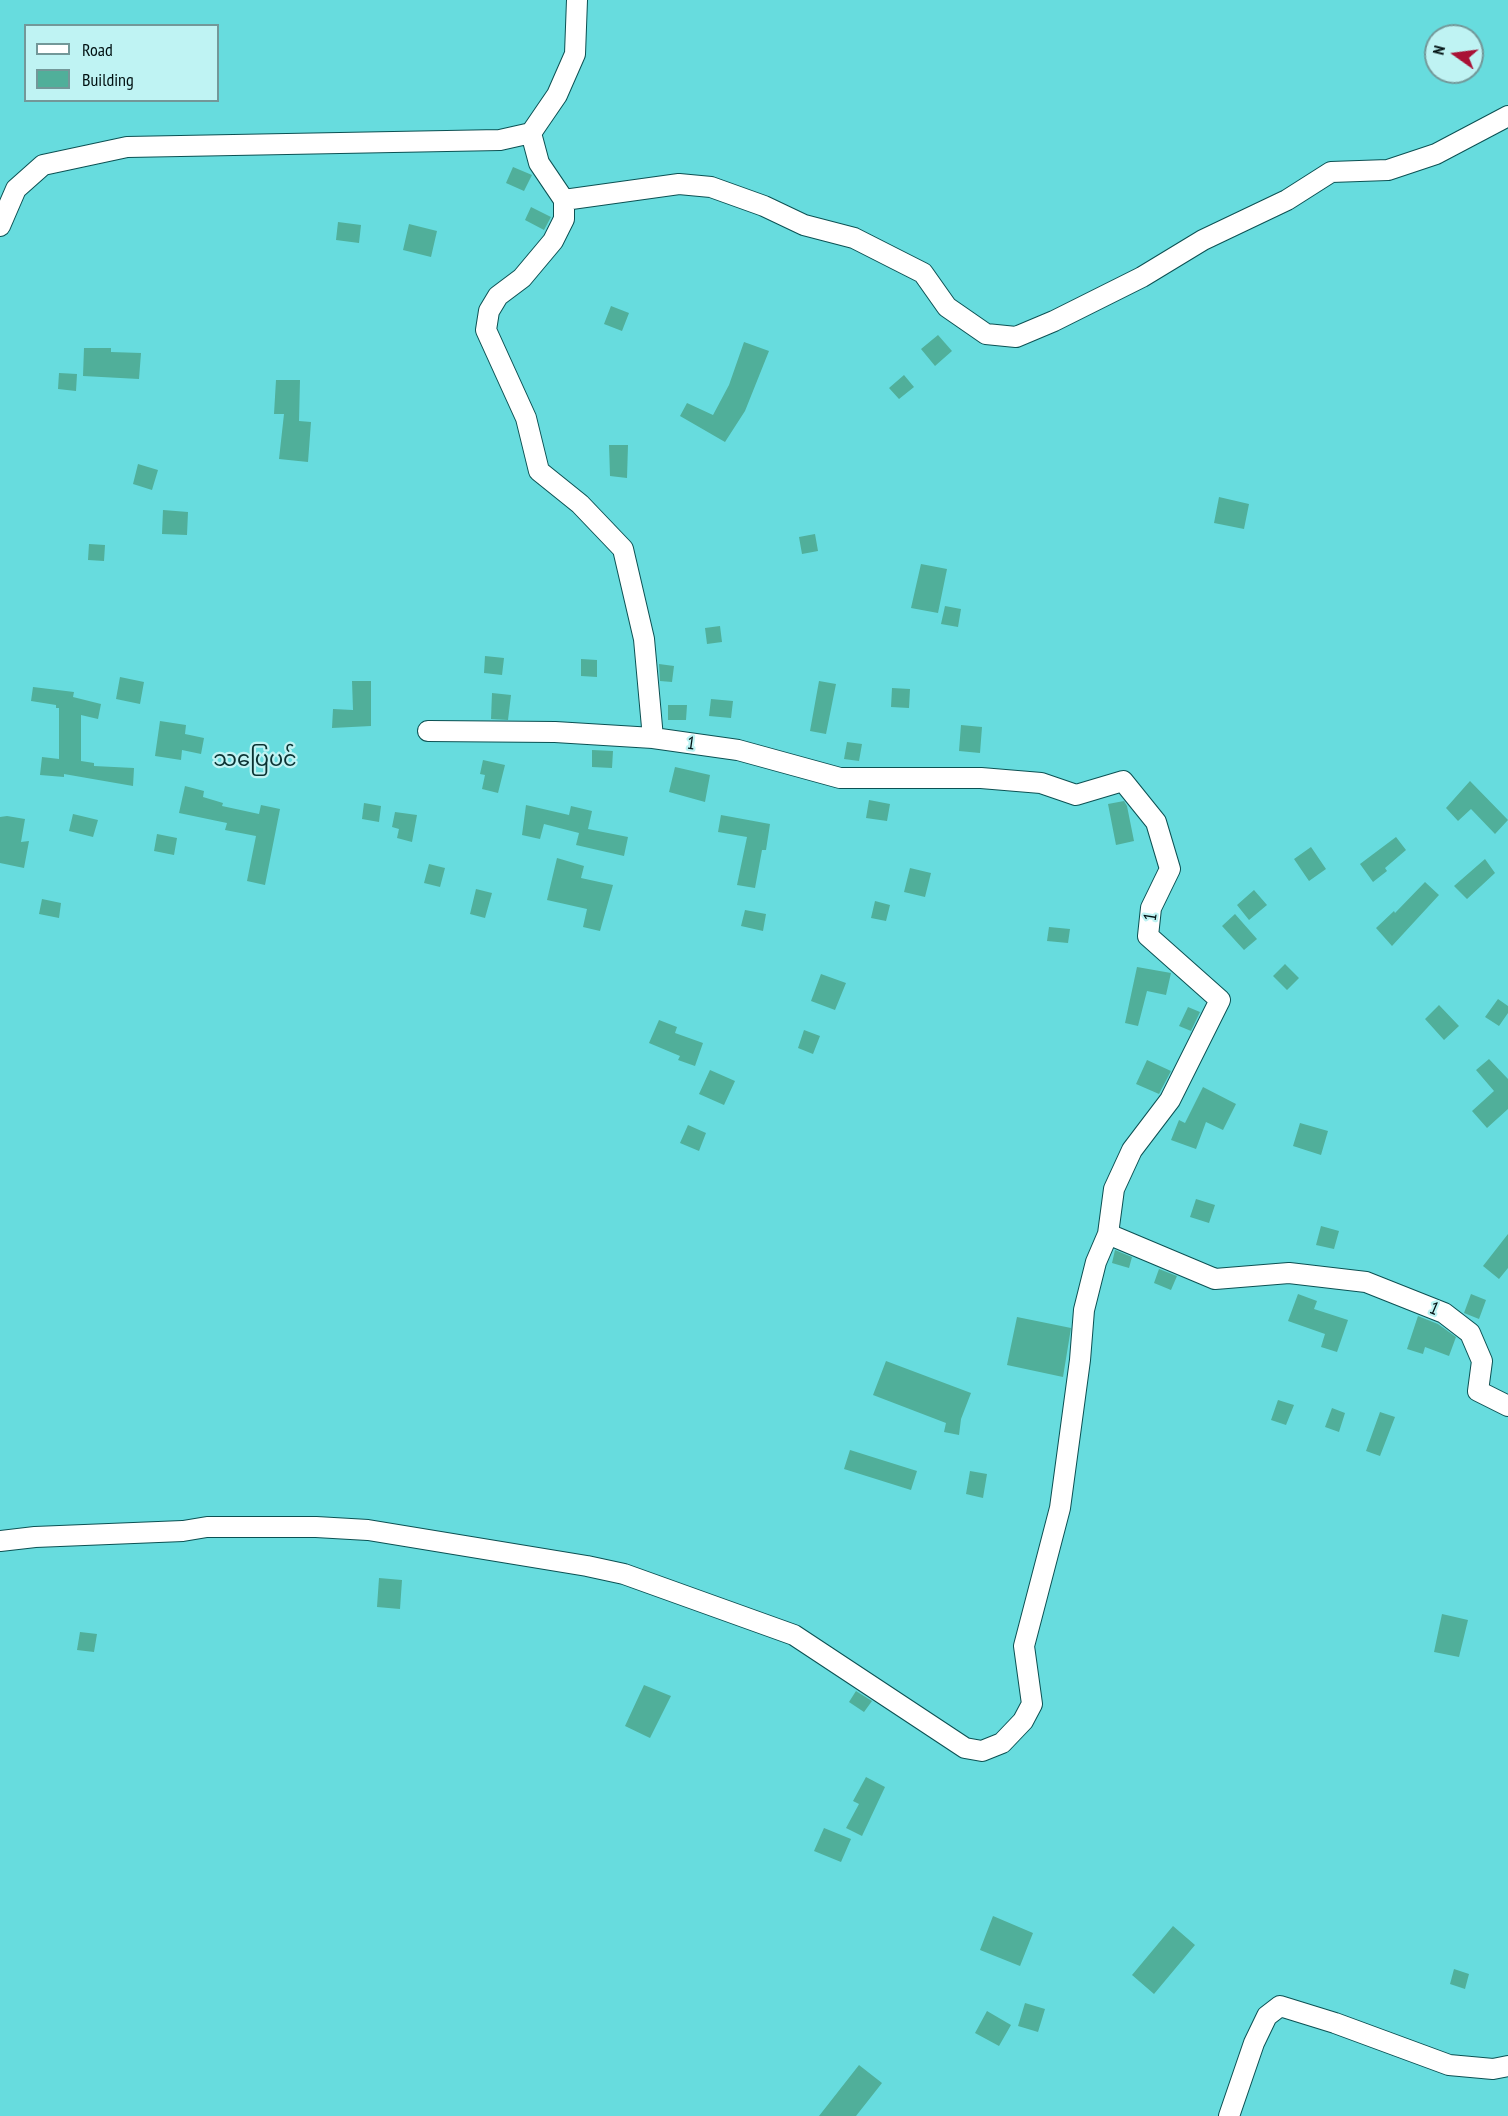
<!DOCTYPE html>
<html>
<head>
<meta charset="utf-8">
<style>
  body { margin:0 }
  #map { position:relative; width:1508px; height:2116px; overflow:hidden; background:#67dcde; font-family:"PT Sans Narrow",sans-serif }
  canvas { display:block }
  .legend { position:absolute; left:24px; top:24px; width:195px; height:78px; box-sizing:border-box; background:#bff3f3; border:2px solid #739899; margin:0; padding:8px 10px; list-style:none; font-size:18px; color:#001011 }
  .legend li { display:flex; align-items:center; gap:12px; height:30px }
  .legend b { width:30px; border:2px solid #739899 }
  .north { position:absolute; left:1424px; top:24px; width:60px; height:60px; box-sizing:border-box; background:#bff3f3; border:2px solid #739899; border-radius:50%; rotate:284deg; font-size:16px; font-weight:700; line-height:24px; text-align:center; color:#001011 }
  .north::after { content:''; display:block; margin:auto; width:21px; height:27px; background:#a91135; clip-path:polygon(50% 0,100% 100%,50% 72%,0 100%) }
</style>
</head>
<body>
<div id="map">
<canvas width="1508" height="2116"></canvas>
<ul class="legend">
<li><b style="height:8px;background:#fff"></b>Road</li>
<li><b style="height:16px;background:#50af9a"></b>Building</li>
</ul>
<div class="north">N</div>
</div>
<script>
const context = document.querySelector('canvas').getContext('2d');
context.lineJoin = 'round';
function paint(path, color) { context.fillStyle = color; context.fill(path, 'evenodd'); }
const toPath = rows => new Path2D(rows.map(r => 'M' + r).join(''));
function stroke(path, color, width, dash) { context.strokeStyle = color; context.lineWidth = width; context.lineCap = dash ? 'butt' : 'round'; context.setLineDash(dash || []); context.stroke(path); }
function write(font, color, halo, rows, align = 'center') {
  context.font = font + ' "PT Sans Narrow","Noto Sans Myanmar",sans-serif'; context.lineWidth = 4.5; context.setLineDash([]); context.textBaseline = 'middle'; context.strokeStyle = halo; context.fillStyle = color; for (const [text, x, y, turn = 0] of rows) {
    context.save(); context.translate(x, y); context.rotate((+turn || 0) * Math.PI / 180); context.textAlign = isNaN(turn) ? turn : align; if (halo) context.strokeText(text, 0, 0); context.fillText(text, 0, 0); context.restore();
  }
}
paint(toPath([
  [513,167,532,175,524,191,506,183],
  [531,207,551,217,544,230,525,220],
  [338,222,361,225,359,243,336,240],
  [409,224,437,231,431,257,403,250],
  [611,306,629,313,622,331,604,324],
  [938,335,952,351,935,366,921,349],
  [744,342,769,351,745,411,725,442,680,416,687,403,713,415,729,385],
  [84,348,111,348,111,352,141,353,139,379,83,376],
  [59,373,77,374,76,391,58,389],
  [904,375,914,387,899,399,889,388],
  [276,380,300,380,299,421,311,422,308,462,279,459,284,414,274,414],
  [609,445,628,445,627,478,610,476],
  [138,464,158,470,152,490,133,484],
  [1219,497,1249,504,1244,529,1214,523],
  [163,510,188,512,187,535,162,534],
  [815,534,818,551,802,554,799,537],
  [89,544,105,545,104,561,88,560],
  [921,564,947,569,938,613,911,608],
  [945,606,961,609,958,627,941,624],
  [720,626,722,642,707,644,705,628],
  [485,656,504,658,502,675,484,673],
  [581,659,597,660,597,677,581,676],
  [659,664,674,666,672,682,660,681],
  [120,677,144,682,140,704,116,699],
  [352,681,371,681,371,726,332,728,333,709,353,710],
  [819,681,836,684,826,734,810,731],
  [33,687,74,692,73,697,101,704,98,719,81,715,81,761,94,763,94,766,134,768,133,786,64,774,64,777,40,775,42,757,59,759,59,708,56,708,56,705,31,701],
  [892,688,910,689,909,708,891,707],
  [492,693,511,695,508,720,491,719],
  [711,699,733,701,731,718,709,716],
  [668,705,687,705,686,720,668,720],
  [160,721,186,725,185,734,204,738,201,754,182,750,181,760,155,756],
  [961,725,982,727,980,753,959,751],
  [847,742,862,744,859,761,844,759],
  [592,750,613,751,612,768,592,767],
  [483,760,505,765,498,793,482,789,485,775,480,774],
  [675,767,710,775,705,802,669,792],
  [1470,781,1508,820,1495,834,1471,809,1458,821,1446,808],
  [185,786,204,791,203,797,223,803,222,806,259,814,261,805,280,809,265,885,247,881,256,836,225,830,227,823,179,813],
  [869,800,890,804,887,821,866,818],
  [1124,801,1127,806,1134,841,1116,845,1108,804],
  [364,803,381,806,379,822,362,819],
  [526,805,569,815,571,806,592,811,588,829,628,837,624,856,576,845,579,833,544,824,540,839,522,835],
  [395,812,417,815,412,842,397,838,399,829,392,827],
  [73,814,98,820,93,837,69,831],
  [721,815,770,824,766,850,762,850,755,888,737,885,747,837,718,832],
  [7,816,25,819,21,842,29,841,24,868,0,863,0,817],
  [157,834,177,838,174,855,154,851],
  [1396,837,1406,850,1385,868,1387,871,1373,882,1360,864],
  [1311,847,1326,869,1309,881,1294,859],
  [557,858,584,866,581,878,613,885,600,931,583,927,587,909,547,900],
  [1485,859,1495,873,1467,899,1454,886],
  [429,864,445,868,440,887,424,883],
  [910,868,931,873,925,897,904,892],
  [1425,882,1439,895,1392,946,1376,928,1394,911,1395,913],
  [476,889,492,893,485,918,470,914],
  [1254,890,1267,905,1249,920,1237,905],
  [42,899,61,903,59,918,39,914],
  [875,901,890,905,886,921,871,918],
  [745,910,766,914,763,931,741,926],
  [1235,914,1257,939,1244,950,1222,926],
  [1049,927,1070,929,1068,943,1047,941],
  [1285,964,1299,978,1287,990,1273,976],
  [1137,967,1171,973,1166,995,1147,991,1138,1026,1125,1023],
  [821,974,846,983,835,1010,811,1001],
  [1498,999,1508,1006,1508,1013,1499,1026,1485,1017],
  [1439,1005,1459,1026,1444,1040,1425,1019],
  [1188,1007,1200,1012,1191,1031,1179,1026],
  [659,1020,677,1027,675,1033,703,1043,695,1066,678,1060,680,1056,649,1043],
  [804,1030,820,1036,813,1054,798,1048],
  [1489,1059,1508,1079,1508,1109,1487,1128,1472,1111,1494,1091,1476,1070],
  [1147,1060,1171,1071,1159,1094,1136,1084],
  [710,1070,735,1081,724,1105,699,1094],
  [1203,1087,1236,1104,1223,1130,1206,1122,1196,1149,1171,1140,1179,1120,1185,1123],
  [1300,1123,1328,1131,1321,1155,1293,1146],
  [688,1125,706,1133,699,1151,680,1143],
  [1196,1199,1215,1205,1209,1223,1190,1217],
  [1321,1226,1339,1231,1334,1249,1316,1245],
  [1508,1234,1508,1268,1499,1279,1483,1266],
  [1115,1250,1132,1257,1129,1268,1112,1263],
  [1159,1269,1177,1276,1171,1290,1154,1283],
  [1298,1294,1317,1301,1314,1309,1348,1320,1337,1352,1321,1347,1325,1334,1288,1321],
  [1471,1294,1486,1300,1479,1319,1464,1313],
  [1418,1316,1438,1324,1456,1337,1449,1356,1425,1347,1423,1354,1407,1349],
  [1017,1317,1071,1328,1063,1377,1007,1365],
  [886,1361,971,1393,961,1419,959,1435,944,1432,946,1423,873,1395],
  [1278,1400,1294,1405,1286,1425,1271,1420],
  [1332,1408,1345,1413,1339,1432,1325,1427],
  [1380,1412,1395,1417,1380,1456,1366,1451],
  [850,1450,917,1471,911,1490,844,1469],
  [970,1471,987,1474,983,1498,966,1494],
  [379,1578,402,1580,400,1609,377,1607],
  [1442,1614,1468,1620,1459,1657,1434,1652],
  [80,1632,97,1634,94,1652,77,1650],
  [644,1685,671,1696,650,1738,625,1726],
  [856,1691,872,1701,864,1712,849,1702],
  [866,1777,885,1787,862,1836,846,1828,859,1804,853,1801],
  [824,1828,851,1839,841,1862,814,1851],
  [993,1916,1033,1933,1020,1966,980,1950],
  [1173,1926,1195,1945,1154,1994,1132,1975],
  [1454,1969,1469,1974,1465,1989,1450,1984],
  [1025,2003,1045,2009,1038,2032,1018,2026],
  [987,2011,1011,2025,999,2046,975,2033],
  [859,2065,882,2083,856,2116,819,2116]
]), '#50af9a');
const minor = toPath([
  [531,133,539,163,564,200,564,219,553,241,522,278,498,296,489,311,486,330,526,418,539,471,580,504,623,549,644,639,653,738],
  [564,200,679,184,711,187,764,206,804,225,854,238,923,273,947,307,986,334,1016,337,1054,321,1142,277,1203,240,1287,200,1331,172,1388,170,1436,154,1508,116],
  [0,226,16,189,43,165,127,147,500,140,531,133,557,95,575,54,577,0],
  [428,731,555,732,653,738,738,750,840,778,981,778,1041,783,1076,795,1123,781,1156,822,1170,869,1151,908,1148,936,1220,1000,1170,1100,1132,1150,1114,1189,1108,1234,1215,1279,1289,1273,1366,1282,1444,1313,1470,1333,1482,1361,1478,1391,1508,1406],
  [0,1541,35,1537,183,1531,207,1527,316,1527,368,1530,587,1566,624,1574,794,1635,965,1748,982,1751,1002,1743,1023,1721,1032,1704,1024,1646,1060,1508,1080,1360,1084,1310,1096,1262,1108,1234],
  [1229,2116,1254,2043,1267,2016,1280,2006,1335,2023,1449,2065,1493,2069,1508,2066]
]);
stroke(minor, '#0c5153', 22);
stroke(minor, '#fff', 20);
write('18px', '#001011', '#bff3f3', [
  ["1",691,744,8],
  ["1",1151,917,-81],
  ["1",1434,1309,23]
]);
write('21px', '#0b3232', '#bff3f3', [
  ["သပြေပင်",255,760]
]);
</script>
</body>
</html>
